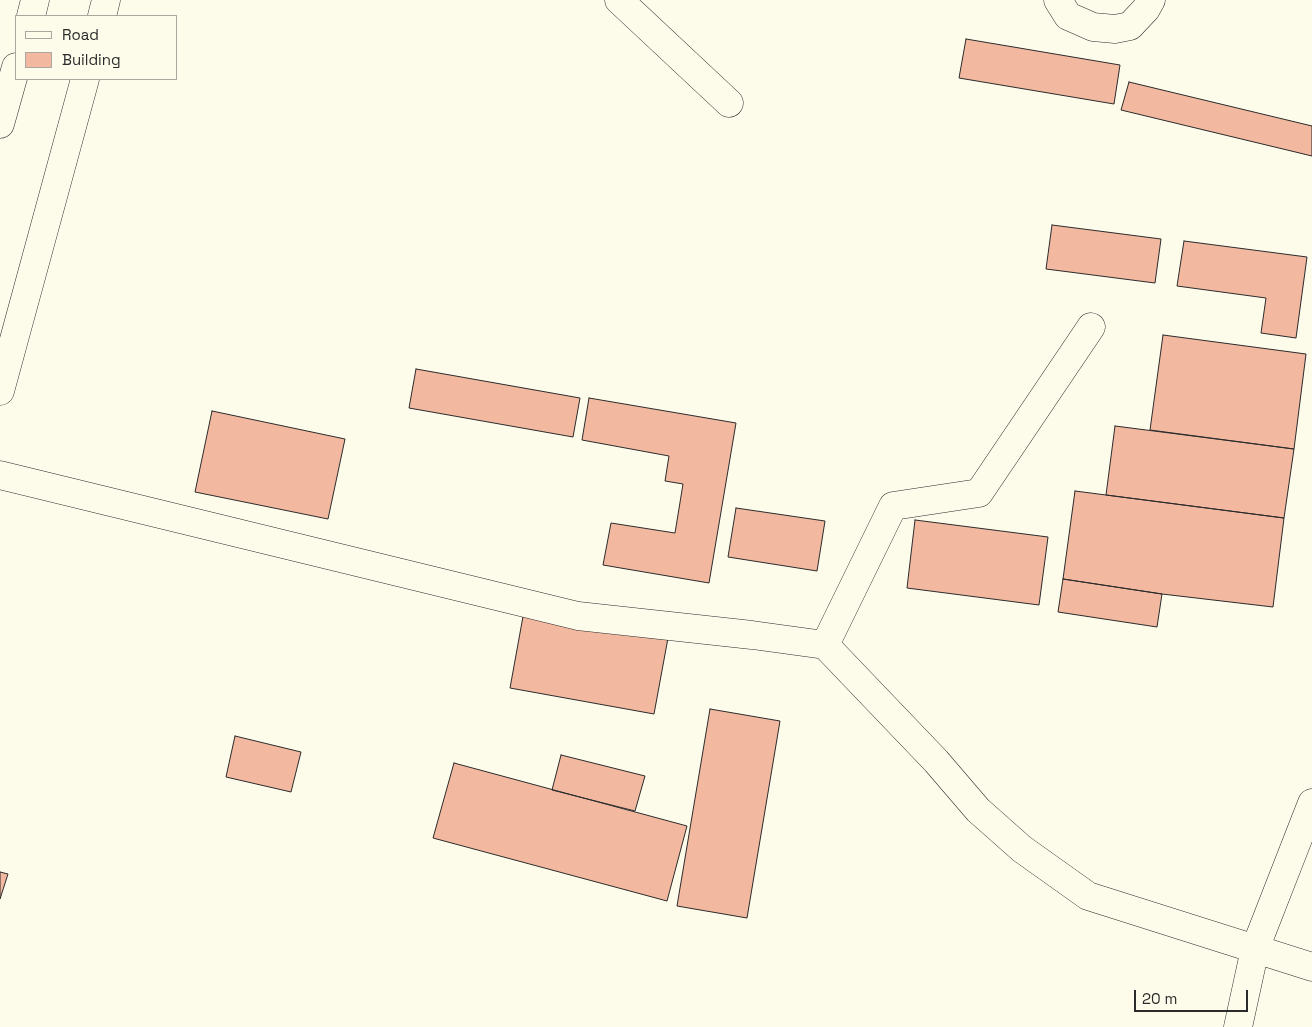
<!DOCTYPE html>
<html>
<head>
<meta charset="utf-8">
<style>
  body { margin:0 }
  #map { position:relative; width:1312px; height:1027px; overflow:hidden; background:#fdfbea; font-family:"Space Grotesk",sans-serif }
  canvas { display:block }
  .legend { position:absolute; left:15px; top:15px; width:162px; height:65px; box-sizing:border-box; background:#fdfbea; border:1px solid #a9a89e; margin:0; padding:6px 9px; list-style:none; font-size:15px; color:#2b2b2b }
  .legend li { display:flex; align-items:center; gap:10px; height:25px }
  .legend b { width:25px; border:1px solid #a9a89e }
  .scale { position:absolute; left:1134px; top:990px; width:114px; height:22px; box-sizing:border-box; border:2px solid #2b2b2b; border-top:0; padding-left:6px; font-size:15px; line-height:18px; white-space:nowrap; color:#2b2b2b; -webkit-text-stroke:4px #fdfbea; paint-order:stroke }
</style>
</head>
<body>
<div id="map">
<canvas width="1312" height="1027"></canvas>
<ul class="legend">
<li><b style="height:6px;background:#fdfbea"></b>Road</li>
<li><b style="height:14px;background:#f2b8a0"></b>Building</li>
</ul>
<div class="scale">20 m</div>
</div>
<script>
const context = document.querySelector('canvas').getContext('2d');
context.lineJoin = 'round';
function paint(path, color) { context.fillStyle = color; context.fill(path, 'evenodd'); }
const toPath = rows => new Path2D(rows.map(r => 'M' + r).join(''));
function stroke(path, color, width, dash) { context.strokeStyle = color; context.lineWidth = width; context.lineCap = dash ? 'butt' : 'round'; context.setLineDash(dash || []); context.stroke(path); }
const building = toPath([
  [966,39,1120,65,1114,104,959,78,966,39],
  [1129,82,1312,126,1312,156,1121,110,1129,82],
  [1052,225,1161,239,1155,283,1046,269,1052,225],
  [1184,241,1307,257,1296,338,1261,333,1266,298,1177,286,1184,241],
  [1163,335,1306,354,1294,449,1150,430,1163,335],
  [416,369,580,398,573,437,409,408,416,369],
  [589,398,736,423,709,583,603,565,611,523,675,533,683,484,665,481,669,456,582,440,589,398],
  [212,411,345,439,328,519,195,492,212,411],
  [1115,426,1294,449,1284,518,1106,495,1115,426],
  [1075,491,1284,518,1273,607,1162,594,1063,579,1075,491],
  [736,508,825,521,817,571,728,557,736,508],
  [915,520,1048,537,1039,605,907,588,915,520],
  [1063,579,1162,594,1157,627,1058,612,1063,579],
  [524,611,668,638,654,714,510,688,524,611],
  [710,709,780,721,747,918,677,906,710,709],
  [235,736,301,752,291,792,226,777,235,736],
  [561,755,645,776,635,811,552,790,561,755],
  [454,763,687,826,667,901,433,838,454,763],
  [0,872,8,874,0,899,0,872]
]);
paint(building, '#f2b8a0');
stroke(building, '#2b2b2b', 1);
const street = toPath([
  [619,0,729,103],
  [1058,0,1068,16,1093,27,1115,29,1130,26,1146,9,1151,0],
  [0,475,578,616,752,635,825,645,936,761,978,810,1022,849,1088,896,1312,967],
  [825,645,893,506,979,493,1091,327],
  [1238,1027,1255,949,1312,803]
]);
const primary = toPath([
  [31,16,35,0],
  [102,16,106,0],
  [0,124,16,67],
  [0,391,85,79]
]);
stroke(street, '#2b2b2b', 29);
stroke(primary, '#2b2b2b', 29);
stroke(street, '#fdfbea', 28);
stroke(primary, '#fdfbea', 28);
</script>
</body>
</html>
